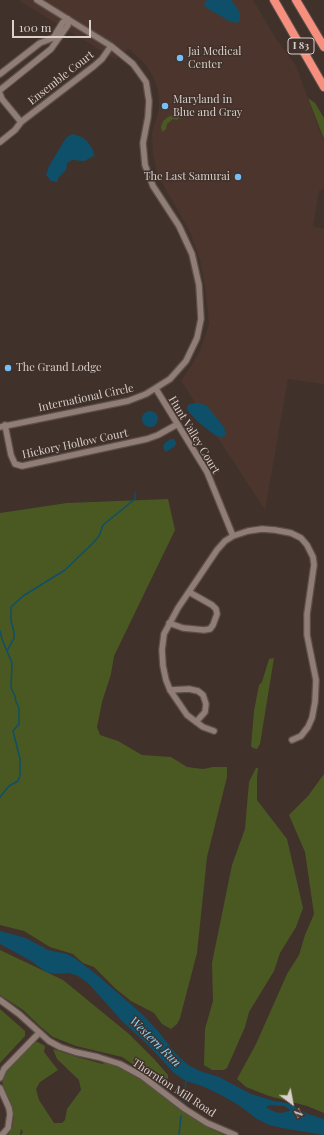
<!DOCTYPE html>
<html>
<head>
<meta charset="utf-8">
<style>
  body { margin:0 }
  #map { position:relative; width:324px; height:1135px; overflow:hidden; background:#40312b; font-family:"Playfair Display",serif }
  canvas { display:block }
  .north { position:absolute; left:272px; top:1083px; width:40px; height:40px; -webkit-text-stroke:3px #40312b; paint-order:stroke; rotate:148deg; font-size:11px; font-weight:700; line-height:16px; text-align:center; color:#d9cfcb }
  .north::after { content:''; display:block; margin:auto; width:14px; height:18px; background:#d9cfcb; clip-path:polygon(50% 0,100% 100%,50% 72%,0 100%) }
  .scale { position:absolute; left:12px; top:20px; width:79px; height:18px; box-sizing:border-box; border:2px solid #d9cfcb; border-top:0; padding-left:5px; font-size:12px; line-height:14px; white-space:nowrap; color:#d9cfcb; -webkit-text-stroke:3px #40312b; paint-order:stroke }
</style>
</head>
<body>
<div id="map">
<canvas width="324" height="1135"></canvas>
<div class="north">N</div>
<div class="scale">100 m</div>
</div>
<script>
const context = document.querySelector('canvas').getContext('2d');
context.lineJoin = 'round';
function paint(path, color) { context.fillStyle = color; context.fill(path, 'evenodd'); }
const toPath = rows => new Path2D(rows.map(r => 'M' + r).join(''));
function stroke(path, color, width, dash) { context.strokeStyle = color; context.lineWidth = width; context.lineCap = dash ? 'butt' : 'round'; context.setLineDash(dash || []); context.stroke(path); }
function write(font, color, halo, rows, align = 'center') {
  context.font = font + ' "Playfair Display",serif'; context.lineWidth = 3; context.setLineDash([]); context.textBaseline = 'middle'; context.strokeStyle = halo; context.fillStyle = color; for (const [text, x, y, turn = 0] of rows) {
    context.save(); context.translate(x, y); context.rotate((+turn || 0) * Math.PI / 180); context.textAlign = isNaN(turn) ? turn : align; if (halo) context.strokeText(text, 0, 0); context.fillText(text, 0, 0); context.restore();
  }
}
paint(toPath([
  [18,0,253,0,275,37,296,66,324,142,324,188,319,191,313,226,324,229,324,384,288,379,265,510,181,381,193,363,200,351,209,324,206,293,200,260,190,232,157,174,153,153,152,132,159,110,159,101,158,89,153,77,145,64,129,49,115,59]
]), '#4c352d');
paint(toPath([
  [308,98,315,103,324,118,324,139],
  [175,114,178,114,181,116,177,120,173,119,167,124,166,129,162,132,161,127,163,121,168,117],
  [168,499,175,530,114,656,111,674,102,702,97,727,100,735,118,741,142,755,171,757,187,767,203,769,213,767,227,767,227,777,207,857,197,953,180,1018,177,1024,171,1029,162,1024,154,1013,131,1001,116,989,94,967,83,963,73,954,50,947,24,931,0,925,0,513,67,503],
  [274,658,260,744,257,749,253,748,251,746,254,711,259,685,262,682,269,659],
  [256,768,258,768,257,777,257,800,287,839,303,908,296,927,280,953,274,971,249,1012,245,1027,227,1068,224,1070,212,1070,204,1065,205,1029,213,1001,212,963,232,865,245,829,249,782],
  [324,774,324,1113,307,1106,269,1096,246,1087,237,1079,256,1044,287,974,299,955,305,935,314,914,305,852,289,815,308,796],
  [0,950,63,980,129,1034,155,1060,168,1075,168,1079,158,1081,122,1057,76,1046,53,1037,42,1028,23,1010,0,995],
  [0,1009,25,1031,25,1036,0,1063],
  [32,1042,38,1042,45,1046,44,1052,58,1070,40,1082,36,1089,39,1100,54,1123,62,1123,65,1120,67,1109,81,1090,79,1080,57,1059,53,1049,77,1057,103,1064,105,1061,123,1068,150,1084,181,1110,209,1126,209,1128,224,1135,21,1135,23,1132,21,1129,20,1135,8,1135,12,1128,14,1116,12,1106,3,1087,2,1077,5,1071]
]), '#4a5922');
paint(toPath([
  [209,0,231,0,237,8,240,13,240,20,237,23,229,21,207,8,204,4,205,1],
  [72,134,82,137,87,141,93,150,94,156,84,161,72,160,67,163,66,170,58,178,58,181,56,182,51,181,46,175,49,166,66,138],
  [195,403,199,403,207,406,224,427,226,435,223,437,216,436,198,422,188,411,187,408,188,405],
  '142 419a8 8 0 1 1 16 0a8 8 0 1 1-16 0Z',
  [170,439,174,439,176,443,175,446,166,452,163,448,164,444],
  [0,931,26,938,48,950,67,954,76,959,96,974,143,1015,158,1031,176,1054,188,1065,200,1071,219,1077,251,1094,274,1101,287,1103,308,1114,324,1119,324,1135,282,1128,269,1125,257,1119,240,1106,221,1095,202,1086,186,1081,174,1073,151,1048,121,1020,89,984,78,976,69,973,54,974,46,972,31,961,0,944],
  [271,1105,284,1106,289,1109,290,1111,281,1113,275,1112,267,1108,267,1106]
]), '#0e506a');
stroke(toPath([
  [0,631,2,639,12,663,11,688,15,696,16,702,19,708,19,724,13,731,20,759,20,775,18,781,9,786,0,797],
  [7,651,14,638,14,632,11,621,11,607,23,596,65,570,93,543,99,536,103,525,135,499,135,493],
  [184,1102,186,1080],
  [179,1135,181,1116]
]), '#0e506a', 1.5);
const minor = toPath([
  [0,74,40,43,53,38,63,22,68,19,68,25,51,49,0,90],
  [0,94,2,99,21,122],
  [0,142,15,130,21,122,94,66,102,59,111,46],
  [156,389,207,472,233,536],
  [5,425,11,455,15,464,22,466,147,439,158,435,176,425],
  [0,427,128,401,146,394,170,379,186,361,197,338,201,319,199,285,192,254,179,226,153,186,145,165,143,143,148,117,149,101,146,82,133,64,111,46,37,0],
  [169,623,183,628,204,630,210,629,213,625,217,614,216,609,212,605,189,592],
  [170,690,189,689,198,691,203,695,206,704,205,712,196,722],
  [214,731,203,727,187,715,170,690,166,680,163,666,162,650,164,634,178,608,217,550,225,541,233,536,248,531,262,529,275,530,291,533,301,538,307,545,313,557,314,565,307,614,307,635,316,680,315,702,312,718,308,727,301,736,292,740],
  [0,1000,19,1014,49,1041,60,1047,75,1052,98,1057,120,1064,142,1076,185,1109,207,1123,235,1135],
  [0,1078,4,1069,39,1033],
  [0,1088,9,1108,10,1114,8,1128,2,1135]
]);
const highway = toPath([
  [274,0,324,87],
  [296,0,324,47]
]);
stroke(minor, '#5c4f4a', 8);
stroke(highway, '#5c4f4a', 10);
stroke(minor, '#907d76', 5.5);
stroke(highway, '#f68f7d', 8);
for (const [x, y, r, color] of [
  [180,58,4,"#77bff7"],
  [165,106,4,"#77bff7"],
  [238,177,4,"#77bff7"],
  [8,368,4,"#77bff7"]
]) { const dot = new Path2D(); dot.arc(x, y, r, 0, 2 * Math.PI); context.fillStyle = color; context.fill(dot); stroke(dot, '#40312b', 1.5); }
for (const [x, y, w] of [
  [301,46,26]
]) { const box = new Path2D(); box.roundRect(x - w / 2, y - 8, w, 16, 3); context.fillStyle = '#40312b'; context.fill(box); stroke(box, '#d9cfcb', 1); }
write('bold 10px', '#d9cfcb', null, [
  ["I 83",301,46]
]);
write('11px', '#d9cfcb', '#40312b', [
  ["Jai Medical",188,52],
  ["Center",188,65],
  ["Maryland in",173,100],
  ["Blue and Gray",173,113],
  ["The Last Samurai",230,177,"right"],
  ["The Grand Lodge",16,368]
], 'left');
write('11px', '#d9cfcb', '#40312b', [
  ["Ensemble Court",61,78,-38],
  ["International Circle",86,398,-12],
  ["Hunt Valley Court",194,435,59],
  ["Hickory Hollow Court",75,444,-12],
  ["Thornton Mill Road",174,1088,33]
]);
write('italic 12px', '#86d4fa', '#40312b', [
  ["Western Run",155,1042,44]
]);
</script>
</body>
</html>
